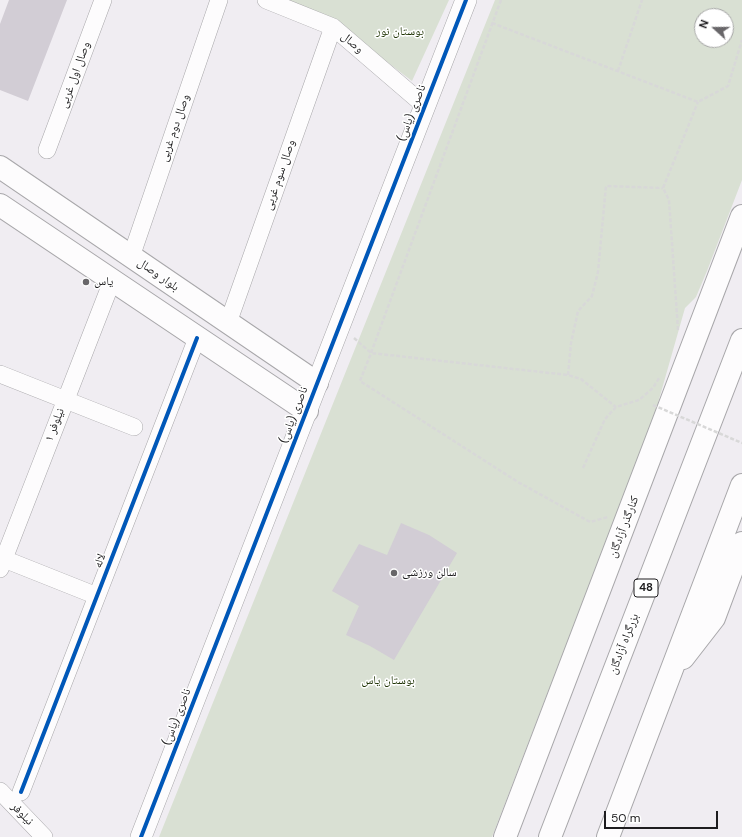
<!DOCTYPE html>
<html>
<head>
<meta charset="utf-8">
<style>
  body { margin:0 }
  #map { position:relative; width:742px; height:837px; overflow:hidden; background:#f0edf2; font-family:"DM Sans",sans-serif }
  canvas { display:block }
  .north { position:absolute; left:694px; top:8px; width:40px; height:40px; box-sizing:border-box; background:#fff; border:1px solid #a5a5a5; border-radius:50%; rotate:291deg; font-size:11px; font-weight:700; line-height:16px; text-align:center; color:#1e1d1f }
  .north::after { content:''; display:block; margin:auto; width:14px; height:18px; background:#686669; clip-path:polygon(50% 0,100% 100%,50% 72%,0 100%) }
  .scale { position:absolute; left:604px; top:811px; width:114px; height:18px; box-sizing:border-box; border:2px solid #1e1d1f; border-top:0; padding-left:5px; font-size:12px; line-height:14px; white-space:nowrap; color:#1e1d1f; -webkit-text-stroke:3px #fff; paint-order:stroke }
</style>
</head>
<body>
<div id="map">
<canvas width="742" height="837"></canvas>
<div class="north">N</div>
<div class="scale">50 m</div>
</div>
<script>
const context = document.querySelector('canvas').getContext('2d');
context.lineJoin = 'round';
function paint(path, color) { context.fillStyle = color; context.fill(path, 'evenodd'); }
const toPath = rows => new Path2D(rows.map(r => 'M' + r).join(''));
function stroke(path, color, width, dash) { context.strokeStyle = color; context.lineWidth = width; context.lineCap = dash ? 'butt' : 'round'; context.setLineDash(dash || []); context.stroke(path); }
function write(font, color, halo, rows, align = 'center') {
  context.font = font + ' "DM Sans","Noto Naskh Arabic",sans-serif'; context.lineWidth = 3; context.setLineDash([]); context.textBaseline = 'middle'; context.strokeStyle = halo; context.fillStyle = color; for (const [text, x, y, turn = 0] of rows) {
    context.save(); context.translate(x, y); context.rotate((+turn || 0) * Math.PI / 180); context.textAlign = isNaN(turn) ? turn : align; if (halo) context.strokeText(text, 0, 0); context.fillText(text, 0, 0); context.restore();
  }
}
paint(toPath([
  [282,0,449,0,412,81,341,27],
  [495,0,742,0,742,180,707,271,696,297,685,308,654,417,492,837,159,837],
  [702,16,726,16,726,40,702,40]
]), '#d9e0d3');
paint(toPath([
  [9,0,67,0,28,101,0,90,0,24],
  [401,523,429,535,457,553,394,660,370,646,346,635,359,606,332,591,359,544,387,555]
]), '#d2cdd5');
const minor = toPath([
  [266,0,333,27,425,106],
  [47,150,103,0],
  [131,257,219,0],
  [228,323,333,27],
  [0,374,134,427],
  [4,559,97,596],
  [0,569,112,281],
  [0,791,44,837],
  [21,792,197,338]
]);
const tertiary = toPath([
  [141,837,466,0]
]);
const secondary = toPath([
  [0,167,317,383],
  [0,205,307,411]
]);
const primary = toPath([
  [505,837,742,216]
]);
const trunk = toPath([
  [683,658,714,618,742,543],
  [550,837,742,340],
  [608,837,742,485]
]);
stroke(minor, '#a8a7aa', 18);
stroke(tertiary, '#a8a7aa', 22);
stroke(secondary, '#a8a7aa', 24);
stroke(primary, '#a8a7aa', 24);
stroke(trunk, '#a8a7aa', 24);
stroke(toPath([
  [501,0,371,353,360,381,518,482,590,522,608,517],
  [492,23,698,102,728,86,742,40],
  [618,71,642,0],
  [678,330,669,200,663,188,698,102],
  [354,338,371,353,568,375,581,379,616,407],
  [568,375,571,343,578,311,592,296,598,272,606,186,663,188],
  [583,468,605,419,616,407,639,400,653,388,659,378]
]), '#d8d8d8', 2.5, [4, 2]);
stroke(minor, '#fdfcfd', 17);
stroke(tertiary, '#fdfcfd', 21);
stroke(secondary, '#fdfcfd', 22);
stroke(primary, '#fdfcfd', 22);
stroke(trunk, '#fdfcfd', 22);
stroke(toPath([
  [653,405,742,443]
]), '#d8d8d8', 2.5, [4, 2]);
stroke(toPath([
  [21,792,197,338],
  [141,837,466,0]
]), '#0057b8', 4);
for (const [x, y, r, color] of [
  [86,282,4,"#686669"],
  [394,573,4,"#686669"]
]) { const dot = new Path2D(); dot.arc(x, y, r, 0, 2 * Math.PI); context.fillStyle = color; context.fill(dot); stroke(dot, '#fff', 1.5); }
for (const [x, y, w] of [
  [646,588,24]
]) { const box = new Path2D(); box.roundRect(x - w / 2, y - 9, w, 18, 3); context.fillStyle = '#fff'; context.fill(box); stroke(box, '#1e1d1f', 1); }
write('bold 11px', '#1e1d1f', null, [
  ["48",646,588]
]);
write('12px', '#1d3202', '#fff', [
  ["بوستان نور",400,32],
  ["بوستان یاس",388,681]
]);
write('12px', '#1e1d1f', '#fff', [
  ["وصال",352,43,41],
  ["وصال اول غربی",75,75,-70],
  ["ناصری (یاس)",412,113,-69],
  ["وصال دوم غربی",175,128,-71],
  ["وصال سوم غربی",280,175,-71],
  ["بلوار وصال",158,275,35],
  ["ناصری (یاس)",294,415,-69],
  ["نیلوفر ۱",55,425,-69],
  ["کنارگذر آزادگان",624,527,-69],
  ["لاله",100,561,-69],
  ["بزرگراه آزادگان",624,644,-69],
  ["ناصری (یاس)",177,717,-69],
  ["نيلوفر",22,814,46]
]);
write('12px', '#1e1d1f', '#fff', [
  ["یاس",94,282],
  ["سالن ورزشی",402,573]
], 'left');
</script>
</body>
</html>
